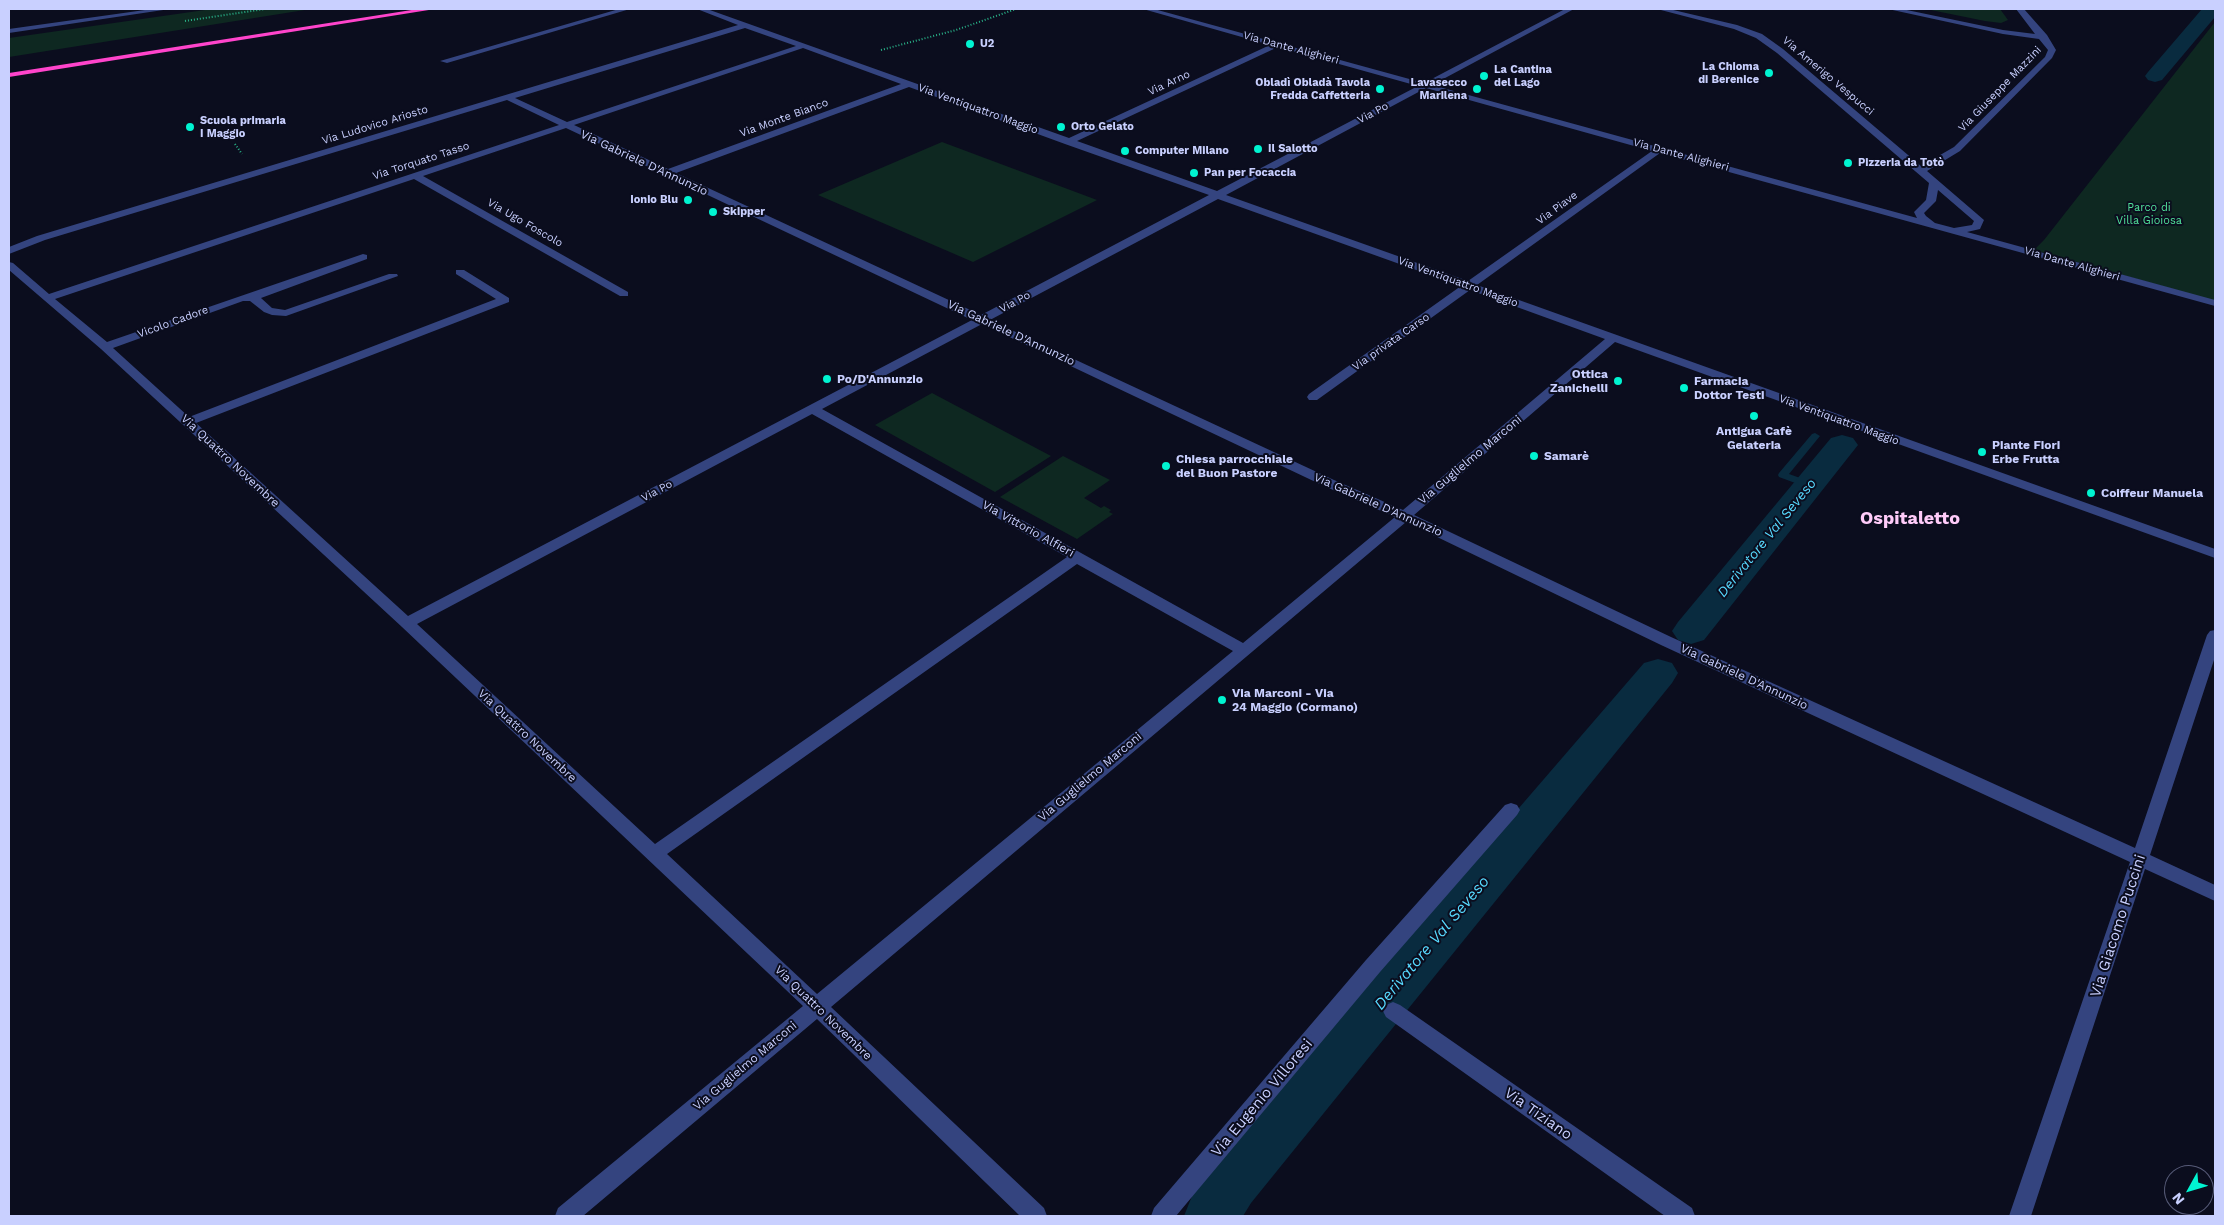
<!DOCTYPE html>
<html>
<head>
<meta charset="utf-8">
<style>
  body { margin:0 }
  #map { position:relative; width:2224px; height:1225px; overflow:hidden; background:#0b0d1e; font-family:"Work Sans",sans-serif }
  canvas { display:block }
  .frame { position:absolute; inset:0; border:10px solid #c9d0ff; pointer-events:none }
  .north { position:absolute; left:2164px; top:1165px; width:50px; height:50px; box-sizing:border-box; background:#0b0d1e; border:1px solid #575b78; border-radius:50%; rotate:231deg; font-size:14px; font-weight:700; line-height:20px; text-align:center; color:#c9d0ff }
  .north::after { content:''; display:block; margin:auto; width:18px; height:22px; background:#00f4d1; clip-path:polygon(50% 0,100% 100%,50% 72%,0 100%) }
</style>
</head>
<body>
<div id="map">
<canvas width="2224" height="1225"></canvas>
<div class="frame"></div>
<div class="north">N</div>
</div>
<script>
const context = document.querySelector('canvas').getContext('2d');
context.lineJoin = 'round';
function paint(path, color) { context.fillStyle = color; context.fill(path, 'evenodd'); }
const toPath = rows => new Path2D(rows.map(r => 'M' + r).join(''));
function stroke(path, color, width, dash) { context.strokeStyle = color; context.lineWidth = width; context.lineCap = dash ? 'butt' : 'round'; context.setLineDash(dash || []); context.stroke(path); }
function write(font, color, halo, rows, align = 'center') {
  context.font = font + ' "Work Sans",sans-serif'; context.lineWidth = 4; context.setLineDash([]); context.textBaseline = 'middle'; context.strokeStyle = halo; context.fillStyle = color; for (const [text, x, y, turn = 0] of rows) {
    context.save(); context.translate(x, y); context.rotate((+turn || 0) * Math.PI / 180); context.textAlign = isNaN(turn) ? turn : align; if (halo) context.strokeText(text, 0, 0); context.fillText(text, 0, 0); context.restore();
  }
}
paint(toPath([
  [212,9,311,9,9,57,9,38],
  [1926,9,2000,9,2008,20,2001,23,1985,21],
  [2215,22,2215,301,2034,250,2044,240],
  [942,142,1097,200,973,262,818,195],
  [932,393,1051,456,995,492,875,425],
  [1063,456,1110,480,1084,498,1101,508,1104,506,1111,510,1109,512,1113,514,1077,539,1000,497]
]), '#0e2821');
paint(toPath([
  [1815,433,1820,436,1789,474,1814,483,1815,485,1814,487,1806,487,1779,477,1778,475,1779,473,1812,434,1815,433]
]), '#092b3f');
paint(toPath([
  [2202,9,2215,9,2215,17,2162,80,2155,82,2148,80,2145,76,2148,72,2202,9],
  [1842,435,1853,438,1858,445,1704,640,1691,644,1678,640,1672,631,1678,622,1831,438,1842,435],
  [1658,659,1672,663,1678,673,1672,683,1251,1203,1243,1216,1184,1216,1192,1196,1211,1165,1644,663,1658,659]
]), '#092b3f');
stroke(toPath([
  [185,21,265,9],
  [881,50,956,30,1016,9],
  [235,144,242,154]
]), '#29b389', 2, [1, 2]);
paint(toPath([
  [152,9,170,9,9,33,9,29,152,9],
  [619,9,630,9,447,63,440,61,619,9],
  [697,9,707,9,1069,138,1270,45,1143,9,1154,9,1424,83,1565,9,1574,9,1432,85,1917,218,1914,212,1926,200,1929,183,1777,53,1756,38,1734,29,1657,9,1669,9,1737,25,1762,34,1783,49,1921,166,1954,147,2045,57,2048,50,2039,39,2003,34,1888,9,1902,9,2003,30,2035,34,2016,9,2024,9,2047,35,2056,50,2052,58,1960,151,1927,171,1984,220,1980,229,1967,232,2215,300,2215,306,1660,153,1477,285,2215,549,2215,558,1615,342,1414,515,1671,637,2135,848,2207,635,2210,631,2215,630,2215,657,2150,855,2215,885,2215,901,2145,869,2031,1216,2009,1216,2130,862,1661,645,1406,522,831,1007,1044,1208,1047,1216,1020,1216,817,1019,583,1216,555,1216,558,1208,803,1006,402,627,101,349,9,270,9,262,13,263,49,294,559,125,507,100,45,240,9,254,9,247,37,236,738,25,697,9],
  [745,28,796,46,567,122,515,98,745,28],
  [1278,47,1418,86,1217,191,1077,141,1278,47],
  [803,48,901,84,668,169,574,125,803,48],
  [909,87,1065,144,1209,195,981,315,676,173,909,87],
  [1426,88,1652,151,1468,281,1226,195,1426,88],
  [566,128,972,320,408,616,196,423,509,302,509,298,464,270,456,270,456,274,496,299,189,417,113,348,243,301,250,301,264,312,272,315,286,316,398,276,397,274,389,274,285,310,272,308,261,298,367,259,367,255,363,254,107,342,55,299,414,179,620,296,628,296,628,292,423,176,566,128],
  [1938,190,1974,221,1972,225,1954,228,1935,223,1926,216,1924,213,1936,201,1938,190],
  [1218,199,1461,286,1309,394,1307,397,1309,400,1317,400,1470,290,1605,339,1403,510,1334,480,990,320,1218,199],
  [982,324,1324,486,1395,517,1243,643,822,409,982,324],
  [812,414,1067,557,655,844,417,624,812,414],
  [1077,564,1233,651,817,994,667,854,1077,564],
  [1511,803,1517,805,1520,810,1517,815,1380,972,1176,1216,1151,1216,1154,1208,1366,960,1505,805,1511,803],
  [1393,1002,1400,1005,1692,1208,1695,1216,1665,1216,1386,1017,1383,1011,1386,1005,1393,1002]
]), '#34447f');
paint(toPath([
  [418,9,435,9,9,77,9,73,418,9]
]), '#ff44cb');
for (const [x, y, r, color] of [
  [970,44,5,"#00f4d1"],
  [1769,73,5,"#00f4d1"],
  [1484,76,5,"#00f4d1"],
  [1380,89,5,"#00f4d1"],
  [1477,89,5,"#00f4d1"],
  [190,127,5,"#00f4d1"],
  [1061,127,5,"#00f4d1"],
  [1258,149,5,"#00f4d1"],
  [1125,151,5,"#00f4d1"],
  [1848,163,5,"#00f4d1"],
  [1194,173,5,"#00f4d1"],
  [688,200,5,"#00f4d1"],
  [713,212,5,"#00f4d1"],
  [827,379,5,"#00f4d1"],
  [1618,381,5,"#00f4d1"],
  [1684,388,5,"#00f4d1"],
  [1754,416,5,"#00f4d1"],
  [1982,452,5,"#00f4d1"],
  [1534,456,5,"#00f4d1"],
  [1166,466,5,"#00f4d1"],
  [2091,493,5,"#00f4d1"],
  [1222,700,5,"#00f4d1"]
]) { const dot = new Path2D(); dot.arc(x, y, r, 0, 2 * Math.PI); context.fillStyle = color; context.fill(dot); stroke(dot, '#0b0d1e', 2); }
write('bold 11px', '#c9d0ff', '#0b0d1e', [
  ["U2",980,44],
  ["La Chioma",1759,67,"right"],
  ["di Berenice",1759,80,"right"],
  ["La Cantina",1494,70],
  ["del Lago",1494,83],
  ["Obladì Obladà Tavola",1370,83,"right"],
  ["Fredda Caffetteria",1370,96,"right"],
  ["Lavasecco",1467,83,"right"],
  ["Marilena",1467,96,"right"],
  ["Scuola primaria",200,121],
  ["I Maggio",200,134],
  ["Orto Gelato",1071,127],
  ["Il Salotto",1268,149],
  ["Computer Milano",1135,151],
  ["Pizzeria da Totò",1858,163],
  ["Pan per Focaccia",1204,173],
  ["Ionio Blu",678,200,"right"],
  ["Skipper",723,212]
], 'left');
write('11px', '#c9d0ff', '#0b0d1e', [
  ["Via Dante Alighieri",1291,48,15],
  ["Via Amerigo Vespucci",1828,76,40],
  ["Via Arno",1169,83,-25],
  ["Via Giuseppe Mazzini",2000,89,-46],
  ["Via Ventiquattro Maggio",978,109,20],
  ["Via Po",1373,113,-28],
  ["Via Monte Bianco",784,118,-20],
  ["Via Ludovico Ariosto",375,125,-17],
  ["Via Dante Alighieri",1681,155,15],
  ["Via Torquato Tasso",421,161,-18],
  ["Via Piave",1557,208,-36],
  ["Via Ugo Foscolo",525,223,30],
  ["Via Dante Alighieri",2072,264,16],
  ["Via Ventiquattro Maggio",1458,282,20],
  ["Via Po",1015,302,-28],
  ["Vicolo Cadore",173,322,-20],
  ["Via privata Carso",1391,342,-35],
  ["Via Ventiquattro Maggio",1839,420,20],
  ["Via Po",657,491,-28]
]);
write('11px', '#51e29b', '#0b0d1e', [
  ["Parco di",2149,208],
  ["Villa Gioiosa",2149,221]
]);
write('12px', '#c9d0ff', '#0b0d1e', [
  ["Via Gabriele D'Annunzio",644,163,25],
  ["Via Gabriele D'Annunzio",1011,333,25],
  ["Via Guglielmo Marconi",1470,460,-40],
  ["Via Quattro Novembre",230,461,43],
  ["Via Gabriele D'Annunzio",1378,505,24],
  ["Via Vittorio Alfieri",1028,529,29],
  ["Via Gabriele D'Annunzio",1744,677,25],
  ["Via Quattro Novembre",527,736,43],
  ["Via Guglielmo Marconi",1090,777,-40],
  ["Via Quattro Novembre",823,1013,44],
  ["Via Guglielmo Marconi",745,1066,-40]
]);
write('bold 12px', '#c9d0ff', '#0b0d1e', [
  ["Ottica",1608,374,"right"],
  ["Zanichelli",1608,388,"right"],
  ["Po/D'Annunzio",837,379],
  ["Farmacia",1694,381],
  ["Dottor Testi",1694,395],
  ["Antigua Cafè",1754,431,"center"],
  ["Gelateria",1754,445,"center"],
  ["Piante Fiori",1992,445],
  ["Erbe Frutta",1992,459],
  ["Samarè",1544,456],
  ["Chiesa parrocchiale",1176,459],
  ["del Buon Pastore",1176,473],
  ["Coiffeur Manuela",2101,493],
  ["Via Marconi - Via",1232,693],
  ["24 Maggio (Cormano)",1232,707]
], 'left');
write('italic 14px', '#57daff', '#0b0d1e', [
  ["Derivatore Val Seveso",1767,538,-51]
]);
write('15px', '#c9d0ff', '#0b0d1e', [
  ["Via Giacomo Puccini",2118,926,-72],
  ["Via Eugenio Villoresi",1262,1098,-50],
  ["Via Tiziano",1538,1114,35]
]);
write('italic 16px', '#57daff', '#0b0d1e', [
  ["Derivatore Val Seveso",1432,943,-50]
]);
write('bold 18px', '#ffcbf9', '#0b0d1e', [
  ["Ospitaletto",1910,519]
]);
</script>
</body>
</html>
